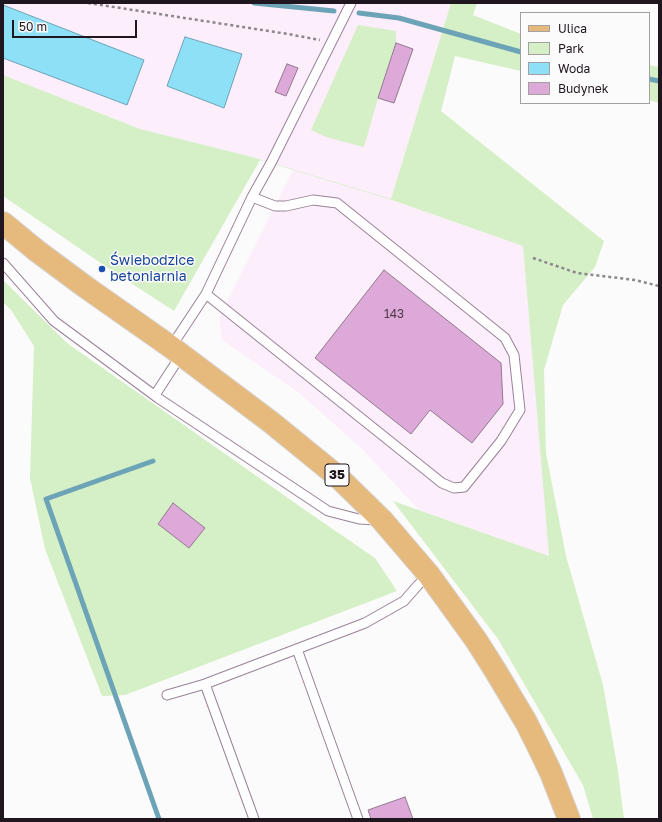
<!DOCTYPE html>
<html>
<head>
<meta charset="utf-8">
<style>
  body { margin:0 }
  #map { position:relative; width:662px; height:822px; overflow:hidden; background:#fbfbfb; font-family:"Golos Text",sans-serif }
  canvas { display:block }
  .frame { position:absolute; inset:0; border:4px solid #20161f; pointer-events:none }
  .legend { position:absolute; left:520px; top:12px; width:130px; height:92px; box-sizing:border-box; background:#fbfbfb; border:1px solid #a39fa3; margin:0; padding:5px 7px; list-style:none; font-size:12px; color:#20161f }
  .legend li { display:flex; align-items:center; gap:8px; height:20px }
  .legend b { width:20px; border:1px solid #a39fa3 }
  .scale { position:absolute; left:12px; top:20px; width:125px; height:18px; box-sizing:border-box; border:2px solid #20161f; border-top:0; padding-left:5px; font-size:12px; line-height:14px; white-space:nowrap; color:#20161f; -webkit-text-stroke:3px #fbfbfb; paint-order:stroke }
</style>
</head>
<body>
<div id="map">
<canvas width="662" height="822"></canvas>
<div class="frame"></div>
<ul class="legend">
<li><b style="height:5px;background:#e6b97d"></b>Ulica</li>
<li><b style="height:11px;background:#d5efc6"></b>Park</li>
<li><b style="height:11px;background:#8ee0f7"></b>Woda</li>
<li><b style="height:11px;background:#dda9d8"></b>Budynek</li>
</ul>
<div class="scale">50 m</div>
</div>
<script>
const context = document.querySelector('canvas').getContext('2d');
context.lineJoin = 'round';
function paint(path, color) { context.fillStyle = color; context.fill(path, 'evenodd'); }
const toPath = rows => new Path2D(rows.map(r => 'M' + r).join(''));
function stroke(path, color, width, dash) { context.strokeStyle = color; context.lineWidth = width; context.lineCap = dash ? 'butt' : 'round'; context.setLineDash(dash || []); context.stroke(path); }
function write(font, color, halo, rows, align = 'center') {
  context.font = font + ' "Golos Text",sans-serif'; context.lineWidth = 3; context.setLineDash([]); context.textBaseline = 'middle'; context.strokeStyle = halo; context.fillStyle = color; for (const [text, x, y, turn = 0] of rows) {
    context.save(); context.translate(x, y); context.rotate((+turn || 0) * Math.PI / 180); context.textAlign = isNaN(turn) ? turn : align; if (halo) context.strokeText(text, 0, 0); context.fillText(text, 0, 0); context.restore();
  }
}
paint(toPath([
  [3,3,451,3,391,199,380,196,523,246,549,556,419,510,361,448,298,392,222,340,219,318,293,170,252,157,140,129,3,75]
]), '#fceefa');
paint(toPath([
  [451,3,477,3,473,15,521,34,521,71,455,56,441,111,604,241,595,267,563,305,544,370,546,453,566,556,603,685,618,771,624,819,593,819,583,785,498,639,393,501,549,556,523,246,392,200,260,160,174,311,111,270,3,196,3,75,140,129,252,157,391,199],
  [358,25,396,31,396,43,378,98,364,147,326,137,311,130],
  [649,65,659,67,659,103,649,100],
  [3,280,67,343,305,510,375,558,397,591,125,695,102,696,45,549,30,478,34,346,11,310,3,302]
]), '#d5efc6');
const water = toPath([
  [3,5,144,60,127,105,3,58,3,5],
  [185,37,242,54,224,108,167,86,185,37]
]);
paint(water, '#8ee0f7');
stroke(water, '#6da3b6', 1);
stroke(toPath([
  [254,3,334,11],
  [359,13,399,18,521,52],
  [649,79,659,81],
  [153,461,46,499,159,819]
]), '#6da3b6', 5);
const building = toPath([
  [396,43,413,49,394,103,378,98,396,43],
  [287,64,298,68,286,96,275,92,287,64],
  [384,270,501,363,503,404,472,443,430,410,411,434,315,358,384,270],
  [173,503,205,528,189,548,158,524,173,503],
  [405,797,413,819,371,819,368,810,405,797]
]);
paint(building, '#dda9d8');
stroke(building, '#927990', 1);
const service = toPath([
  [3,263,54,321,158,398,328,511,359,519,378,520],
  [206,294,442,483,454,488,464,487,501,441,520,410,514,355,505,338,337,203,313,200,286,206,275,206,252,197],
  [171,347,206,294,252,197,271,163,351,3],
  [155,395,181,355],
  [297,649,358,819],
  [205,684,254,819],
  [167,695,205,684,365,623,404,601,418,585,429,575]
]);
const primary = toPath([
  [3,223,37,251,87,288,171,347,272,423,337,476,382,520,429,575,476,640,495,670,526,722,539,748,551,773,569,819]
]);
stroke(service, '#9a8198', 11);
stroke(primary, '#d7d5d7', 24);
stroke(toPath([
  [88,3,288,34,320,40],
  [533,258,577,273,635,280,659,286]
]), '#8c878c', 2.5, [3, 3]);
stroke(service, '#fff', 9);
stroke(primary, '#e6b97d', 22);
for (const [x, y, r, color] of [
  [102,269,4,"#1a4fb4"]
]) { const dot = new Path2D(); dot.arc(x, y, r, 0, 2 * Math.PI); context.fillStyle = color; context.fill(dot); stroke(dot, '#fbfbfb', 1.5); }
write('12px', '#4f3b4d', null, [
  ["143",394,314]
]);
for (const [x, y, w] of [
  [337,475,24]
]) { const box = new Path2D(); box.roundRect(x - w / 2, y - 11, w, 22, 3); context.fillStyle = '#fbfbfb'; context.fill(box); stroke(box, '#20161f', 1); }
write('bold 13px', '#20161f', null, [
  ["35",337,475]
]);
write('14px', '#164399', '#fbfbfb', [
  ["Świebodzice",110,261],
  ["betoniarnia",110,277]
], 'left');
</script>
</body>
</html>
